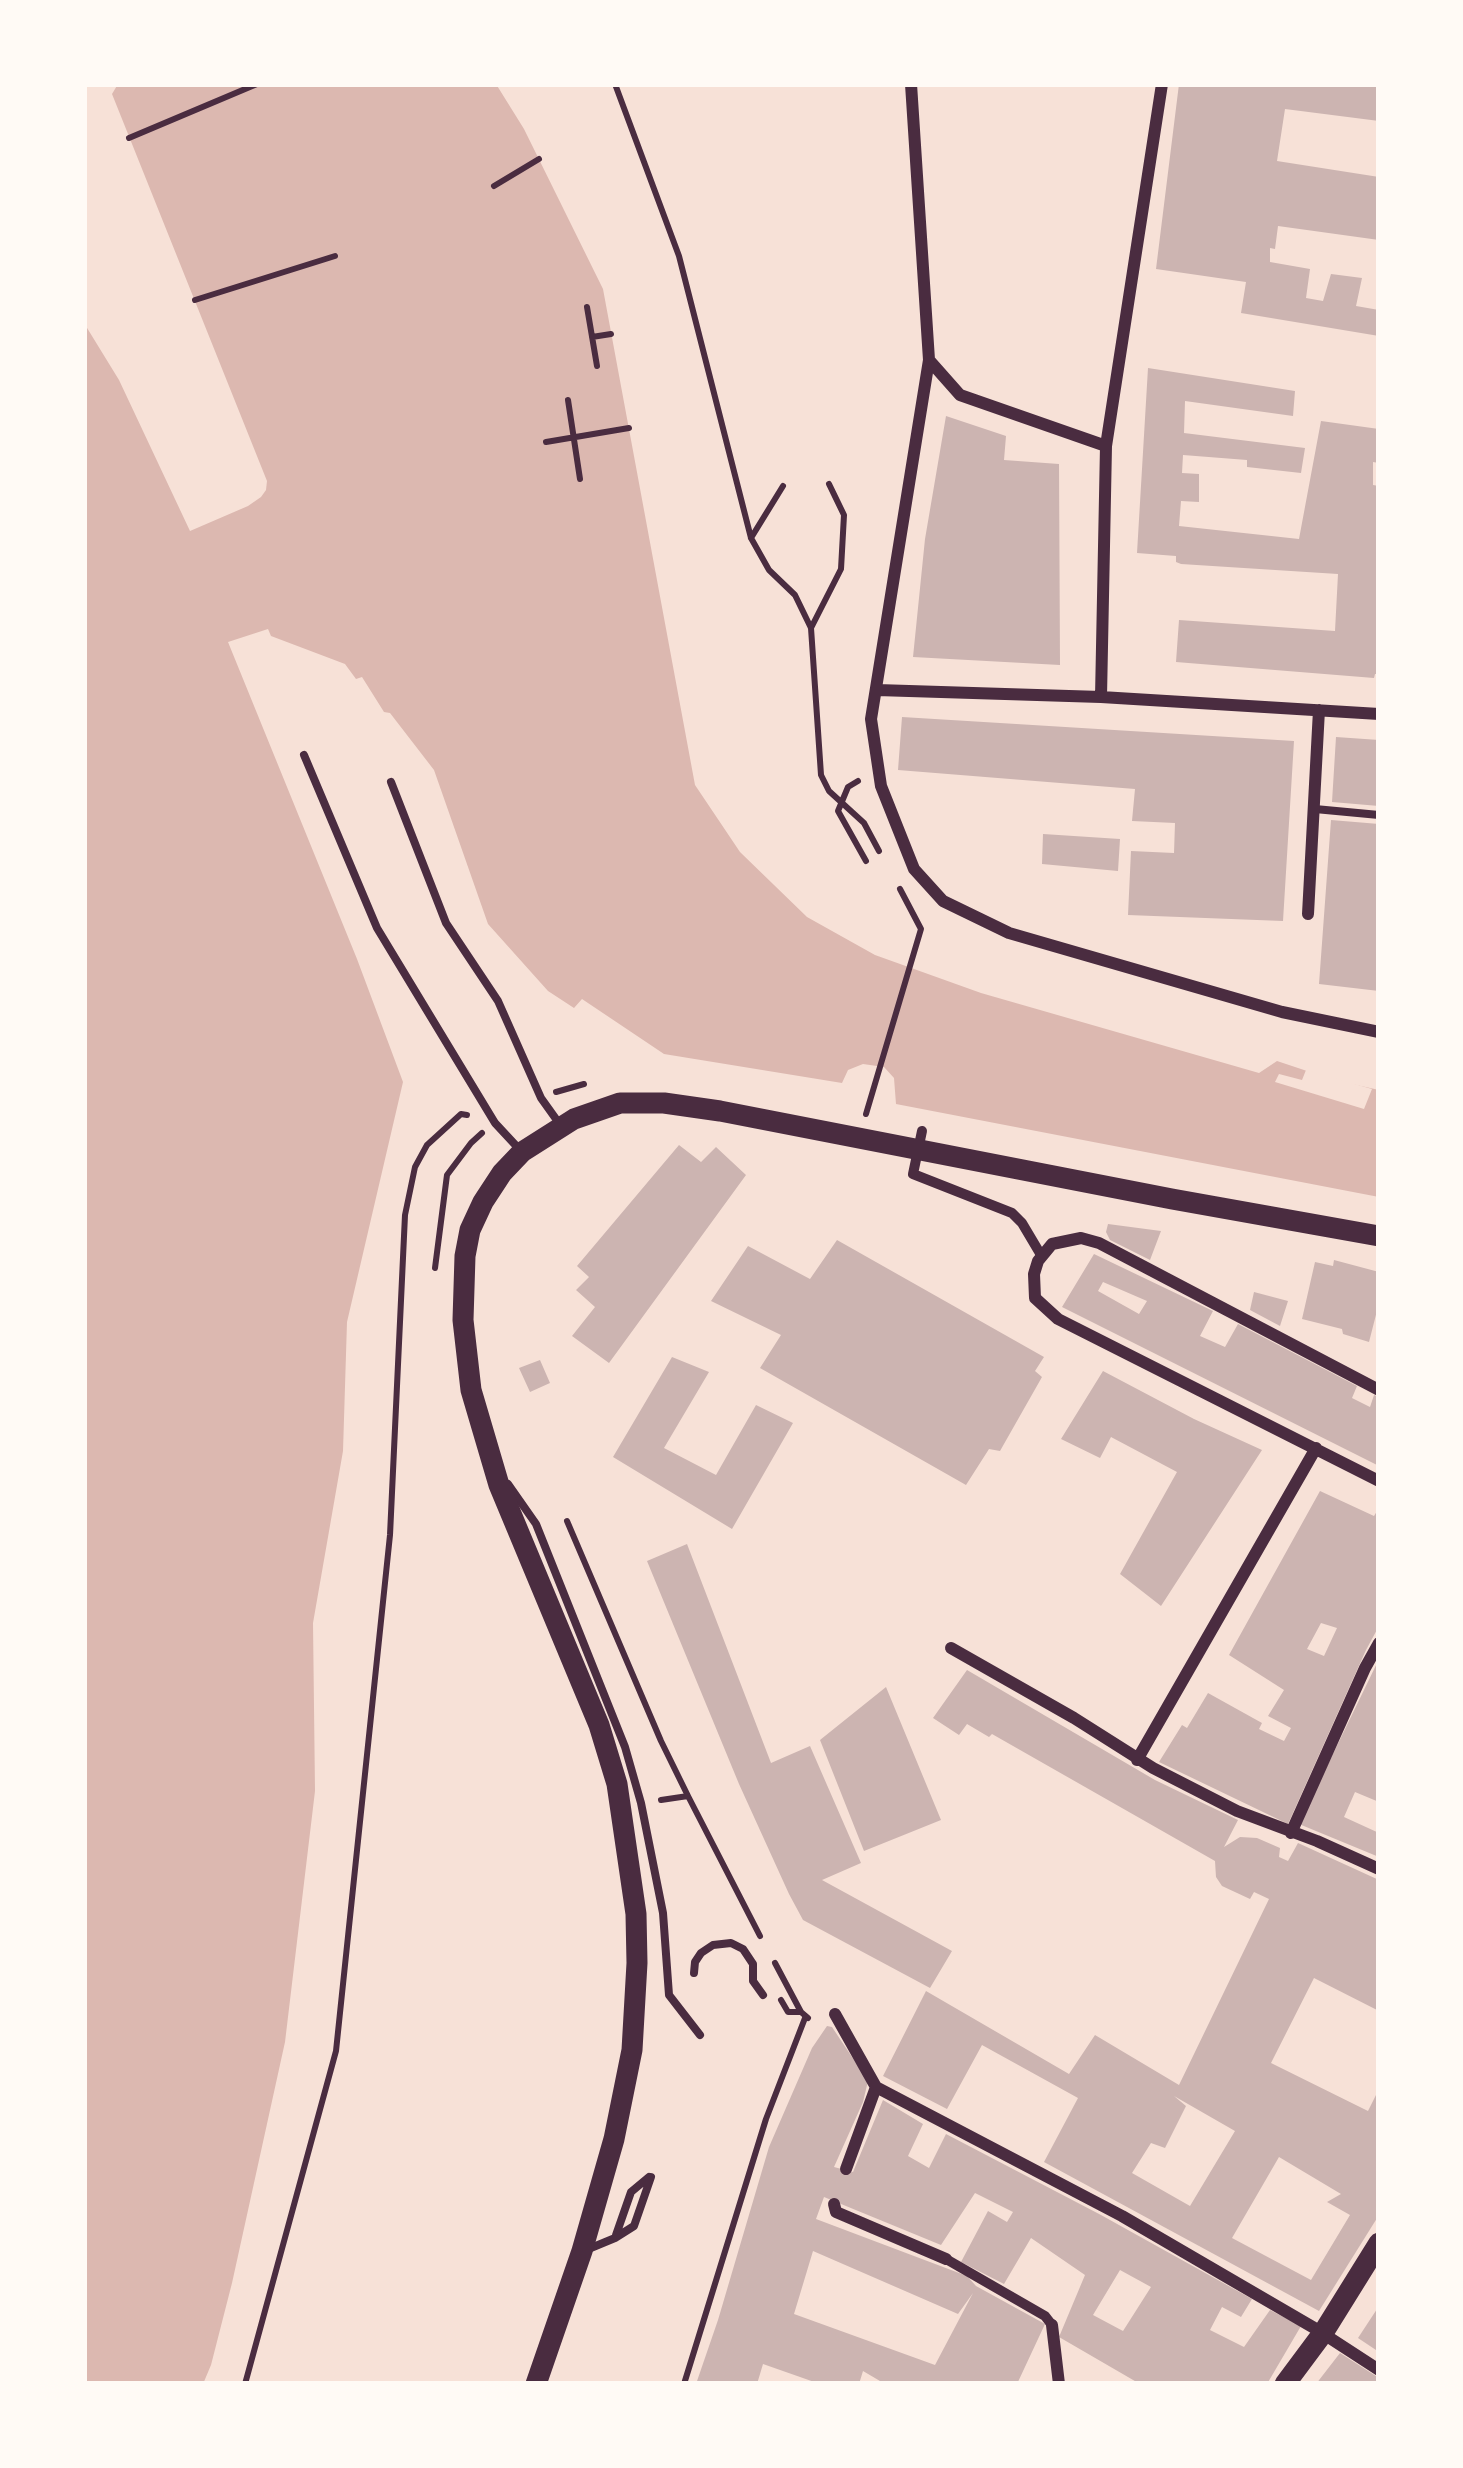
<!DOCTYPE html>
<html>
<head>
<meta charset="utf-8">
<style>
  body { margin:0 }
  #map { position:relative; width:1463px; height:2468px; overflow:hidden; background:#f7e1d7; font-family:Raleway,sans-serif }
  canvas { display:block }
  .frame { position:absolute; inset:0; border:87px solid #fffaf5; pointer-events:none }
</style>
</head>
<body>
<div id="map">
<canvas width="1463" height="2468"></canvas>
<div class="frame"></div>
</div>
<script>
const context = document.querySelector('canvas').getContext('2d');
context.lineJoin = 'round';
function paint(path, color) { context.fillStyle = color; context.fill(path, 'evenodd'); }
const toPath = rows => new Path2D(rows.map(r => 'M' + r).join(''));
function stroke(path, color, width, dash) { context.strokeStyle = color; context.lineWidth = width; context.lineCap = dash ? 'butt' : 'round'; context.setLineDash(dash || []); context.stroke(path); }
paint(toPath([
  [118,84,496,84,524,129,603,289,695,785,740,852,807,917,875,955,981,993,1259,1073,1277,1061,1334,1080,1379,1090,1379,1197,896,1104,894,1078,884,1067,863,1064,848,1070,842,1083,664,1054,582,999,574,1008,548,991,488,924,434,770,390,713,384,712,362,677,356,679,345,664,271,636,268,629,228,642,357,959,403,1082,347,1322,343,1451,313,1623,315,1791,285,2042,232,2283,211,2365,203,2384,84,2384,84,323,119,380,190,531,248,506,261,497,266,490,267,481,112,94]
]), '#dcb8b0');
paint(toPath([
  [1306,1070,1372,1089,1364,1109,1275,1082,1279,1074,1302,1080]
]), '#f7e1d7');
paint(toPath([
  [1179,84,1379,84,1379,121,1285,109,1277,161,1379,177,1379,240,1278,226,1275,249,1270,248,1270,262,1310,269,1306,298,1323,301,1331,274,1362,278,1356,306,1379,310,1379,336,1241,313,1246,282,1156,269],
  [1148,368,1295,391,1293,416,1185,401,1184,433,1305,448,1301,473,1247,467,1247,460,1183,455,1182,473,1199,474,1199,502,1181,501,1179,526,1299,539,1321,421,1379,429,1379,463,1373,462,1373,485,1379,486,1379,577,1376,577,1379,674,1375,674,1374,678,1176,662,1179,620,1335,631,1338,574,1181,564,1176,562,1176,556,1137,553],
  [946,416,1006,436,1004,460,1059,464,1060,665,913,657,925,539],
  [902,717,1294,741,1283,921,1128,915,1131,851,1174,853,1175,823,1132,821,1135,789,898,770],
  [1336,737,1379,740,1379,806,1332,802],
  [1331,820,1379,824,1379,991,1319,984],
  [1043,834,1120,839,1118,871,1042,864],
  [679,1145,701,1162,716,1147,746,1175,609,1363,572,1336,595,1307,576,1290,589,1277,577,1266],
  [1108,1224,1161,1231,1150,1260,1110,1240,1106,1232],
  [837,1240,1044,1357,1035,1371,1042,1377,1000,1451,989,1449,966,1485,760,1368,781,1335,711,1301,748,1246,810,1279],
  [1094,1254,1213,1311,1200,1336,1225,1347,1238,1324,1357,1386,1352,1398,1370,1407,1374,1395,1379,1397,1379,1466,1062,1307],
  [1103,1282,1147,1301,1139,1314,1098,1291],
  [1334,1260,1379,1272,1379,1303,1369,1342,1343,1334,1342,1329,1302,1319,1315,1262,1333,1266],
  [1254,1292,1288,1301,1280,1326,1250,1310],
  [672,1357,709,1372,664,1448,716,1475,756,1405,793,1423,732,1529,613,1457],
  [540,1360,550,1383,530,1392,519,1368],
  [1103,1371,1194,1419,1262,1450,1161,1606,1120,1574,1177,1472,1111,1437,1100,1458,1061,1439],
  [1320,1491,1374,1516,1379,1508,1379,1626,1366,1650,1288,1824,1159,1762,1182,1725,1187,1728,1208,1693,1262,1723,1259,1729,1284,1741,1291,1728,1268,1716,1284,1690,1229,1655],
  [1321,1623,1337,1628,1324,1656,1307,1649],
  [687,1544,771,1763,810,1746,861,1863,822,1880,952,1951,930,1988,803,1920,789,1894,739,1784,647,1561],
  [1379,1659,1379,1802,1355,1792,1344,1817,1379,1833,1379,1857,1299,1824],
  [967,1670,1155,1780,1238,1820,1224,1847,1240,1837,1257,1838,1280,1848,1279,1857,1288,1861,1298,1843,1379,1880,1379,2011,1314,1978,1271,2063,1368,2111,1379,2089,1379,2215,1319,2311,1044,2162,1078,2098,982,2045,947,2109,883,2076,926,1991,1069,2074,1095,2035,1179,2085,1269,1899,1254,1892,1250,1899,1222,1886,1216,1877,1215,1861,992,1734,989,1737,967,1724,959,1735,933,1718],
  [1174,2096,1235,2131,1190,2206,1132,2173,1151,2143,1165,2148,1186,2106],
  [1279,2157,1341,2194,1327,2202,1350,2215,1311,2280,1232,2238],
  [886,1687,941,1820,864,1851,820,1740],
  [827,2026,832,2027,868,2081,863,2102,834,2167,853,2172,883,2100,923,2124,908,2156,929,2168,946,2134,1101,2215,1252,2299,1241,2317,1222,2307,1210,2330,1244,2347,1270,2310,1301,2326,1267,2384,1140,2384,1059,2337,1085,2275,1031,2238,1004,2284,961,2262,988,2211,1007,2222,1013,2212,975,2193,941,2245,824,2197,816,2219,967,2276,976,2286,1045,2324,1017,2384,879,2384,880,2381,863,2371,859,2384,820,2384,763,2364,757,2384,696,2384,718,2320,769,2147,812,2048],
  [813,2251,958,2314,973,2293,935,2365,794,2314],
  [1120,2270,1151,2287,1123,2331,1093,2315],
  [1379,2306,1379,2352,1358,2338],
  [1340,2353,1379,2378,1379,2384,1316,2384]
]), '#ccb4b1');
stroke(toPath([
  [615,84,679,256,751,538,769,570,795,595,811,628,821,775,829,791,864,823,879,851],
  [129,138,257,84],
  [494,186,539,159],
  [195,300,335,256],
  [587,307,597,366],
  [592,337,611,334],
  [568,400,580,479],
  [546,442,629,428],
  [751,538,783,486],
  [811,628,841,569,844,515,829,484],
  [858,781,848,787,838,811,866,861],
  [556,1092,584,1084],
  [866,1114,921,929,900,889],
  [435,1268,447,1175,471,1143,482,1133],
  [567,1521,661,1741,688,1796],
  [661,1800,688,1796,760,1936],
  [775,1963,801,2012,808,2018],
  [781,2000,788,2012,801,2012],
  [245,2384,336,2051,390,1535,405,1215,415,1167,427,1145,461,1114,467,1115],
  [684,2384,766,2119,805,2018]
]), '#4a2c40', 6);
stroke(toPath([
  [304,755,377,928,495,1123,521,1151],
  [391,782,446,923,498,1001,541,1098,561,1126],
  [1315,809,1379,815],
  [508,1484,536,1524,625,1747,641,1803,663,1913,669,1995,700,2035],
  [694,1973,695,1962,701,1953,713,1945,731,1943,743,1949,753,1964,753,1981,763,1995],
  [616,2235,631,2192,649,2177],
  [586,2250,615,2238,634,2226,651,2177]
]), '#4a2c40', 8);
stroke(toPath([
  [922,1131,913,1174,1012,1213,1022,1223,1041,1255],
  [946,2259,1045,2316,1052,2325]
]), '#4a2c40', 10);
stroke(toPath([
  [911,84,929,360,871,719,881,786,914,869,943,901,1009,933,1282,1012,1379,1032],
  [929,360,960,395,1106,446],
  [877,690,1101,697,1379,714],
  [1101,697,1106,446,1162,84],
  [1308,914,1319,710],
  [1379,1390,1099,1243,1081,1238,1052,1244,1038,1261,1034,1274,1035,1298,1058,1319,1379,1481],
  [951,1648,1074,1718,1153,1768,1237,1811,1317,1841,1379,1869],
  [1137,1760,1316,1448],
  [1291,1833,1365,1668,1379,1643],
  [835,2014,876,2087,1122,2216,1316,2329,1379,2370],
  [846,2169,876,2087],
  [834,2204,836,2212,946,2259],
  [1052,2325,1059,2384]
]), '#4a2c40', 12);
stroke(toPath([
  [536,2384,582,2251,614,2139,632,2050,637,1963,636,1914,617,1784,599,1725,499,1485,471,1390,463,1320,465,1256,470,1230,483,1202,502,1173,522,1152,574,1119,620,1103,664,1103,720,1111,1172,1199,1379,1236],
  [1285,2384,1323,2333,1379,2243]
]), '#4a2c40', 21);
</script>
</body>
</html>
